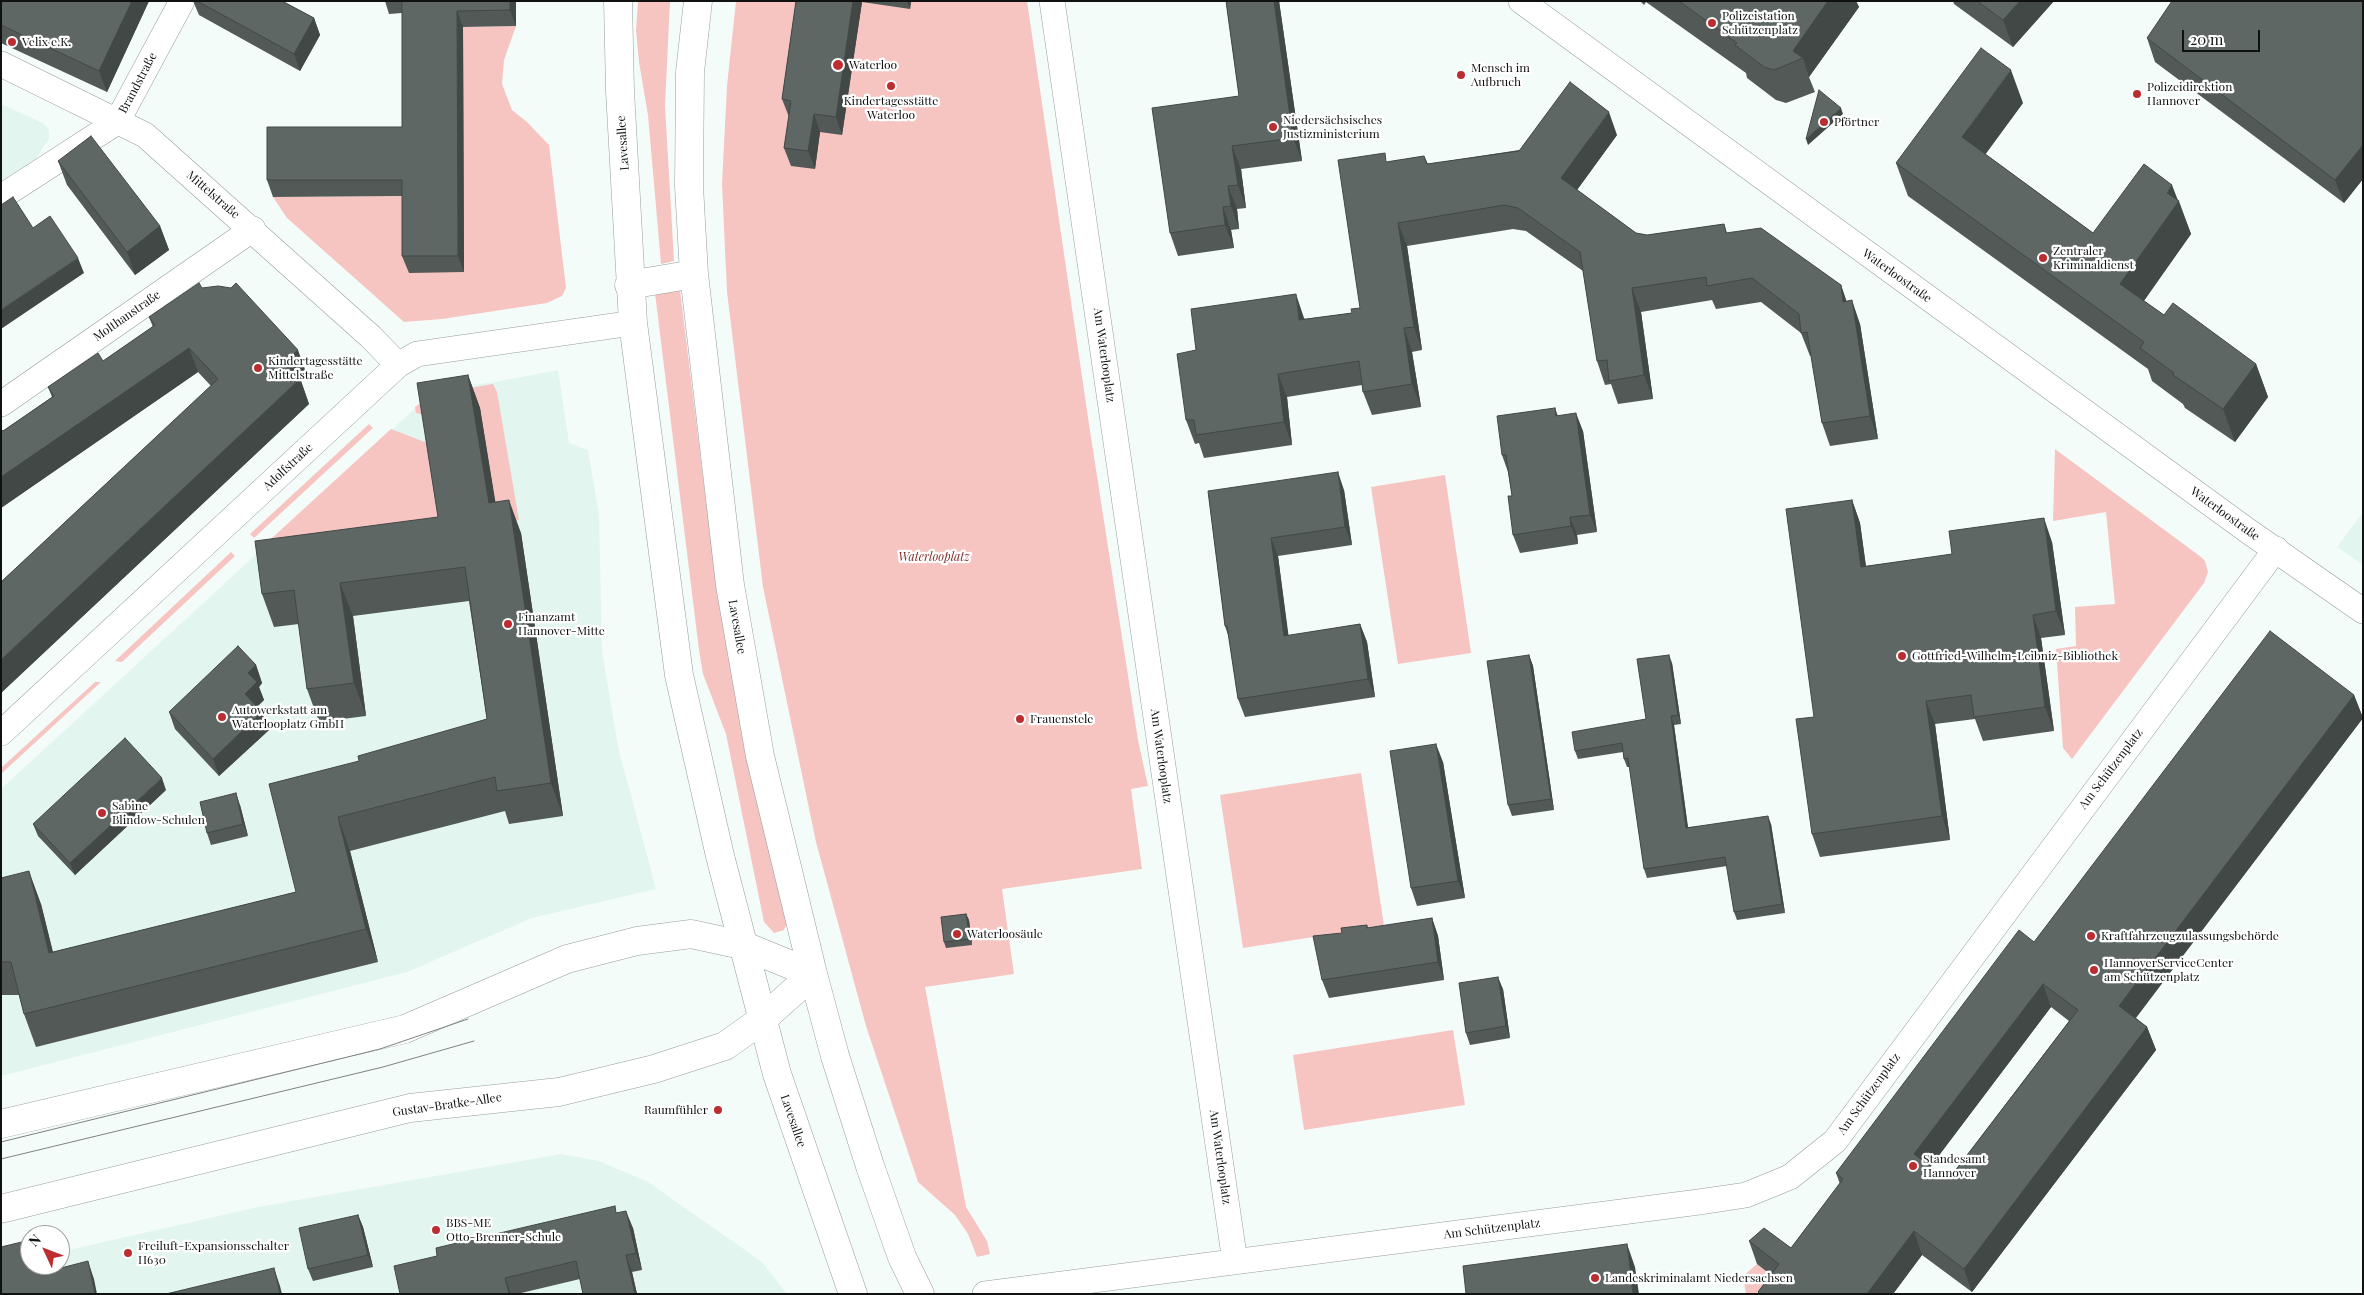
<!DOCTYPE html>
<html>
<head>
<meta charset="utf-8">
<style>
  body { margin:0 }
  #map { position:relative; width:2364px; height:1295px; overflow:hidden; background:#f4fcfa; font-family:"Playfair Display",serif }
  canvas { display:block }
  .frame { position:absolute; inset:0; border:2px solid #0f1211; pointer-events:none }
  .north { position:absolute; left:20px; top:1225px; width:50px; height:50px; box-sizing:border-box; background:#fff; border:1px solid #9fa0a0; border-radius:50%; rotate:313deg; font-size:14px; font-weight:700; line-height:20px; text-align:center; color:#0f1211 }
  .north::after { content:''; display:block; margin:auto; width:18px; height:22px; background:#bc2d31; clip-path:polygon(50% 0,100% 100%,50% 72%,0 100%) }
  .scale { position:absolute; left:2182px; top:30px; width:78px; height:22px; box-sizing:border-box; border:2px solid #0f1211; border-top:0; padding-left:6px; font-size:15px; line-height:18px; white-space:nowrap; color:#0f1211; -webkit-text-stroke:4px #fff; paint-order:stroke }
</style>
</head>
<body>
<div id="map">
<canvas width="2364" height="1295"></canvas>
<div class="frame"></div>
<div class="north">N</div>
<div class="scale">20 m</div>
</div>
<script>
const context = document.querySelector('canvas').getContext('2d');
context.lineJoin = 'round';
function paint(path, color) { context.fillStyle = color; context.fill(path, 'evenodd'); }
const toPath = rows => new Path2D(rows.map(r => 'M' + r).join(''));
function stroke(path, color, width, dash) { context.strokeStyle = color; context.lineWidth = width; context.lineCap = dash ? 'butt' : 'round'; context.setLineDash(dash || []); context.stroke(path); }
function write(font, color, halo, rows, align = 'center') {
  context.font = font + ' "Playfair Display",serif'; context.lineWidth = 4.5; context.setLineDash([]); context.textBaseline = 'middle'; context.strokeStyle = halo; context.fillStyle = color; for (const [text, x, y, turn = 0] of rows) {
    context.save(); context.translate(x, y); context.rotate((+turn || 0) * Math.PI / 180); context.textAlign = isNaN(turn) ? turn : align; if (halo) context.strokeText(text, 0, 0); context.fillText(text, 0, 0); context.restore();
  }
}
paint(toPath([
  [1,104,43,123,49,130,49,139,30,167,1,186],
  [558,370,569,443,588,450,599,514,602,651,618,747,656,889,532,918,407,972,1,1076,1,789,424,400,438,390,495,382],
  [2363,512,2363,565,2337,547],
  [561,1154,599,1161,648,1182,762,1262,787,1294,1,1294,1,1266,60,1265,60,1252,258,1207]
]), '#e3f5ef');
paint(toPath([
  [638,1,670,1,665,106,674,261,661,264,648,115,639,62,636,30],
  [736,1,1027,1,1090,431,1138,740,1148,786,1131,789,1142,869,1002,889,1014,974,925,987,966,1207,987,1241,990,1254,977,1257,968,1234,955,1215,918,1182,866,1026,816,842,763,587,727,292,722,184,727,86],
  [516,26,504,60,502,84,512,110,527,122,549,145,566,288,562,296,547,303,442,319,404,322,287,218,273,197,408,196,463,27],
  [679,282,710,535,732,669,787,923,784,930,774,933,764,922,726,734,703,674,699,650,654,285],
  [493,384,497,392,519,520,503,523,429,416,416,413,415,407,424,400,470,388],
  [369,424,373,428,254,538,250,534],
  [391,429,430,444,446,541,261,548],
  [2055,449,2201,557,2205,561,2208,572,2204,583,2072,759,2063,748,2056,649,2076,646,2075,607,2115,604,2106,512,2053,521],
  [1445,475,1471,653,1398,664,1371,487],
  [231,552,235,556,122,662,115,661],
  [95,682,101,682,1,774,1,768],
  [1361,773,1384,926,1243,948,1220,795],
  [1453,1030,1465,1105,1304,1130,1293,1055],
  [1757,1264,1772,1275,1783,1294,1746,1294,1743,1276]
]), '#f6c5c1');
const street = toPath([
  [1052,1,1235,1262],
  [1521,1,2248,531,2363,611],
  [1,64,145,135,371,337,398,365],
  [1,197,117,122,182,1],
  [1,404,253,229],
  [1,733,398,365,417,354,633,323],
  [985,1294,1699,1202,1746,1195,1790,1177,1835,1141,2276,549]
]);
const secondary = toPath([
  [618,1,620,91,633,323,679,675,720,856,777,1074,853,1294],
  [698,1,690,72,689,186,694,274,730,585,760,756,813,974,835,1056,870,1166,902,1257,920,1294],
  [629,285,694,274],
  [1,1124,405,1029,567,959,637,941,691,934,742,945,813,974],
  [1,1209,410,1108,559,1092,654,1069,725,1046,763,1019,813,974]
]);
stroke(street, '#969e9b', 26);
stroke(secondary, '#969e9b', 29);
stroke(street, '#fff', 25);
stroke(secondary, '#fff', 28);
stroke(toPath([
  [1,1142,380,1049,468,1019],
  [1,1159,383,1067,474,1041]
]), '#7d8280', 1);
paint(toPath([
  [1,1,149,1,107,92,1,43],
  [193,1,282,1,314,18,320,35,300,71,199,15],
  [385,1,516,1,516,26,463,27,464,272,409,273,402,256,402,196,273,197,267,180,402,127,402,13,389,14],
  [796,1,911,1,910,9,862,2,842,135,820,132,815,169,791,166,784,148,789,117,782,99],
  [1226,1,1279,1,1302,161,1241,169,1246,208,1237,209,1239,229,1231,230,1234,248,1178,256,1170,233,1239,96],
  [1640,1,1856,1,1859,7,1809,77,1815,92,1786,103,1776,100,1747,78,1746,73,1646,2,1644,5],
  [1953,1,2054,1,2013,47,1954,4],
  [2363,1,2363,179,2344,203,2155,62,2147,38],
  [2023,103,1985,154,2093,233,2178,201,2179,201,2191,234,2144,301,2164,315,2256,364,2268,397,2235,442,2185,408,2183,404,2152,381,2148,369,1908,196,1896,163],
  [1617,135,1577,190,1636,233,1647,235,1724,224,1727,233,1841,285,1846,301,1860,324,1878,439,1830,446,1822,423,1811,356,1810,356,1801,333,1761,302,1716,309,1712,300,1641,312,1653,399,1618,404,1611,384,1605,385,1597,361,1583,271,1526,231,1513,229,1407,246,1422,350,1412,352,1421,407,1372,415,1363,392,1362,385,1287,397,1292,445,1204,458,1199,443,1195,444,1186,420,1196,350,1304,318,1305,319,1352,313,1360,308,1388,162,1424,156,1428,164],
  [58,161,160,226,169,250,135,275,67,185],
  [202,288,307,375,301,381,309,404,1,693,1,582,211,386,198,372,1,508,1,429,3,431,52,397,48,387,103,361,153,327,149,317],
  [468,375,480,408,495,502,521,533,563,816,509,824,505,811,350,851,378,962,36,1047,24,1014,19,995,1,995,1,878,41,904,53,952,296,892,359,761,487,719,469,601,353,616,366,716,319,722,307,689,299,624,274,627,262,594,438,517],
  [1555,408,1558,416,1583,431,1597,532,1577,535,1578,544,1520,553,1513,535,1512,496,1508,472,1502,455],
  [1344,490,1352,545,1278,556,1288,636,1360,624,1367,642,1375,697,1245,717,1238,699,1229,638,1225,626,1208,491],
  [1852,500,1860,523,1866,566,2052,542,2065,635,2041,638,2054,731,1983,741,1975,719,1935,724,1950,840,1820,857,1812,834,1814,717],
  [1529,655,1533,666,1554,810,1512,816,1508,805],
  [1672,663,1681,724,1674,725,1688,827,1771,824,1785,913,1737,920,1734,912,1727,866,1647,878,1644,869,1630,767,1627,767,1624,759,1623,752,1578,759,1575,751,1646,719],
  [256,665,262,683,259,687,264,700,257,706,262,712,269,730,219,776,175,729,169,712],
  [2354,695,2363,718,2136,1018,2147,1027,2156,1050,1972,1292,1922,1255,1893,1294,1759,1294,1758,1292,1771,1275,1757,1264,1749,1241,1791,1248,1840,1184,1836,1173,2034,942],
  [2051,1007,2069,1021,1948,1180,1930,1167],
  [1443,762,1465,898,1417,906,1411,888],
  [166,790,75,875,38,836,33,824],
  [240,805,248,836,211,845,207,833],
  [966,914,969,920,972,945,946,948,944,942],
  [1432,918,1438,936,1444,980,1329,998,1322,980,1342,933,1367,925,1368,928],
  [1503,989,1510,1038,1470,1045,1466,1033],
  [617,1213,633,1228,642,1270,632,1272,637,1294,583,1294,580,1279,517,1294,400,1294],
  [358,1215,363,1227,373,1267,313,1281,308,1269]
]), '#525956');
paint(toPath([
  [132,1,149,1,107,92,99,71],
  [510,1,516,1,516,26,510,10],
  [853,1,861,1,862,2,842,135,836,117],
  [907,1,911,1,910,9],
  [1274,1,1279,1,1302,161,1293,138],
  [1828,1,1856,1,1859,7,1809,77,1803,58,1793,51],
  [2020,1,2054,1,2013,47,2003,20],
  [457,11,463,27,464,272,458,256],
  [314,18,320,35,300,71,294,54],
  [2011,70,2023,103,1974,170,1962,137],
  [1841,108,1843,114,1808,145,1806,139],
  [1609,112,1617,135,1569,201,1561,178],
  [814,114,820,132,815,169,808,151],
  [2363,145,2363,179,2344,203,2335,180],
  [1232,146,1241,169,1246,208,1238,185],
  [2172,185,2191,234,2132,317,2120,284,2167,193],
  [1228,186,1237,209,1239,229,1231,206],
  [1223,207,1231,230,1234,248,1225,225],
  [1398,223,1407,246,1422,350,1414,327],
  [160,226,169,250,135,275,127,252],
  [78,258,84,273,1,329,1,310],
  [1841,285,1849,308,1843,302],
  [1632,288,1641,312,1653,399,1644,375],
  [1296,294,1304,318,1308,343,1299,320],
  [1852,300,1860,324,1878,439,1870,416],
  [1404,328,1412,352,1421,407,1412,384],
  [189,348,198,372,1,508,1,477],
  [298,350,307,375,301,381,309,404,1,693,1,660,285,363],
  [2256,364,2268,397,2235,442,2223,409],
  [1278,374,1287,397,1292,445,1284,422],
  [468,375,480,408,501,536,489,503],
  [1576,413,1583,431,1597,532,1590,515],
  [1338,472,1344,490,1352,545,1345,527],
  [509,500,521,533,563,816,551,783],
  [1852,500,1860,523,1869,590,1861,567],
  [1570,517,1577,535,1578,544,1571,526],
  [2044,518,2052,542,2065,635,2056,611],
  [1271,538,1278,556,1291,654,1284,636],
  [340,583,353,616,366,716,354,683],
  [2033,615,2041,638,2054,731,2045,707],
  [1360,624,1367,642,1375,697,1368,679],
  [1529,655,1533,666,1554,810,1551,799],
  [1669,655,1672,663,1681,724,1678,715],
  [256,665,262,683,259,687,264,700,252,712,245,694,248,673],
  [2354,695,2363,718,2127,1029,2119,1006],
  [1926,701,1935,724,1950,840,1942,816],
  [262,712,269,730,219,776,213,759],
  [1671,716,1674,725,1689,836,1686,828],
  [1436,744,1443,762,1465,898,1458,881],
  [162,778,166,790,75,875,70,863],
  [236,793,240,805,248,836,243,824],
  [1768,816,1771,824,1785,913,1782,904],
  [338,817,350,851,378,962,366,929],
  [29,871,41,904,61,986,49,953],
  [966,914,969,920,972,945,970,939],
  [1432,918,1438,936,1444,980,1438,962],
  [1498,977,1503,989,1510,1038,1506,1026],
  [2043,984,2051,1007,1922,1178,1914,1154],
  [2147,1027,2156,1050,1972,1292,1964,1269],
  [626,1211,633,1228,642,1270,636,1253],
  [358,1215,363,1227,373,1267,368,1255],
  [1914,1231,1922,1255,1893,1294,1867,1294],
  [1627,1244,1635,1267,1639,1294,1633,1294],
  [626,1255,632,1272,637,1294,635,1294],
  [88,1261,94,1279,97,1294,95,1294],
  [274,1268,280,1286,282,1294,280,1294],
  [505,1278,511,1294,509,1294]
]), '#424846');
const building = toPath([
  [1,1,132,1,99,71,1,25,1,1],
  [197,1,282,1,314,18,294,54,197,1],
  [402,1,510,1,510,10,457,11,458,256,402,256,402,180,267,180,267,127,402,127,402,1],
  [796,1,853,1,836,117,814,114,808,151,784,148,791,101,782,99,796,1],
  [1226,1,1274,1,1293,138,1232,146,1238,185,1228,186,1231,206,1223,207,1225,225,1170,233,1152,108,1239,96,1226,1],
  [1679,1,1828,1,1793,51,1803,58,1774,70,1764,67,1735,45,1737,43,1679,1],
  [1977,1,2020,1,2003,20,1977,1],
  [2172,1,2363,1,2363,145,2335,180,2147,38,2172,1],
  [1981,48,2011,70,1962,137,2093,233,2144,164,2172,185,2167,193,2179,201,2120,284,2164,315,2173,303,2256,364,2223,409,2173,375,2174,373,2140,348,2144,342,1896,163,1981,48],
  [1570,82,1609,112,1561,178,1636,233,1647,235,1724,224,1726,233,1761,228,1841,285,1843,302,1852,300,1870,416,1822,423,1807,332,1801,333,1799,314,1752,278,1707,286,1706,277,1632,288,1644,375,1609,381,1607,360,1597,361,1580,252,1518,208,1504,205,1398,223,1414,327,1404,328,1412,384,1363,392,1359,361,1278,374,1284,422,1196,435,1194,420,1186,420,1177,354,1196,350,1191,309,1296,294,1299,320,1352,313,1351,309,1360,308,1338,160,1385,153,1386,162,1424,156,1427,164,1519,151,1570,82],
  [1819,90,1841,108,1806,139,1819,90],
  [91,136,160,226,127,252,58,161,91,136],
  [13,197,33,228,50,216,78,258,1,310,1,205,13,197],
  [199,283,202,288,218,286,231,288,236,283,298,350,285,363,300,379,1,660,1,582,218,379,189,348,1,477,1,429,3,431,54,396,48,387,98,353,103,361,155,325,149,317,199,283],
  [468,375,489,503,509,500,551,783,497,791,495,777,338,817,366,929,24,1014,11,962,1,962,1,878,29,871,49,953,296,892,269,784,359,761,358,756,487,719,465,567,340,583,354,683,307,689,294,590,262,594,255,541,438,517,417,383,468,375],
  [1555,408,1556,416,1576,413,1590,515,1570,517,1571,526,1513,535,1508,496,1512,496,1506,455,1502,455,1497,416,1555,408],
  [1338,472,1345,527,1271,538,1284,636,1360,624,1368,679,1238,699,1227,626,1225,626,1208,491,1338,472],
  [1852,500,1861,567,1952,554,1949,531,2044,518,2056,611,2033,615,2045,707,1974,717,1971,695,1926,701,1942,816,1812,834,1796,719,1814,717,1786,509,1852,500],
  [2270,631,2354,695,2119,1006,2147,1027,1964,1269,1914,1231,1867,1294,1760,1294,1758,1292,1779,1264,1749,1241,1764,1228,1791,1248,1843,1179,1836,1173,2019,930,2034,942,2270,631],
  [2043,984,2078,1010,1948,1180,1914,1154,2043,984],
  [238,646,256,665,248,673,257,682,245,694,262,712,213,759,169,712,238,646],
  [1529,655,1551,799,1508,805,1487,661,1529,655],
  [1669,655,1678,715,1671,716,1686,828,1768,816,1782,904,1734,912,1725,857,1644,869,1628,758,1624,759,1622,743,1575,751,1572,732,1646,719,1637,659,1669,655],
  [125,738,162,778,70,863,33,824,125,738],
  [1436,744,1458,881,1411,888,1390,751,1436,744],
  [236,793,243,824,207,833,200,802,236,793],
  [966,914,970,939,944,942,941,917,966,914],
  [1432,918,1438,962,1322,980,1313,936,1342,933,1341,928,1367,925,1367,928,1432,918],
  [1498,977,1506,1026,1466,1033,1459,983,1498,977],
  [615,1206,616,1213,626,1211,636,1253,626,1255,635,1294,583,1294,576,1261,505,1278,509,1294,400,1294,394,1266,437,1256,436,1248,615,1206],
  [358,1215,368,1255,308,1269,299,1228,358,1215],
  [30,1240,30,1265,56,1265,57,1269,88,1261,95,1294,1,1294,1,1282,2,1282,1,1279,1,1247,30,1240],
  [1627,1244,1633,1294,1466,1294,1463,1266,1627,1244],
  [274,1268,280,1294,166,1294,274,1268]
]);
paint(building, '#5f6764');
stroke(building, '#424846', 1);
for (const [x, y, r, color] of [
  [1712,23,5,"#bc2d31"],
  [12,42,5,"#bc2d31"],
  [838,65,6,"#bc2d31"],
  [1461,75,5,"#bc2d31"],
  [891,86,5,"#bc2d31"],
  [2137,94,5,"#bc2d31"],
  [1824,122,5,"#bc2d31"],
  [1273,127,5,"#bc2d31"],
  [2043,258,5,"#bc2d31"],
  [258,368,5,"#bc2d31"],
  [508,624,5,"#bc2d31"],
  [1902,656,5,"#bc2d31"],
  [222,717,5,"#bc2d31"],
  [1020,719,5,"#bc2d31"],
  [102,813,5,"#bc2d31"],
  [957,934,5,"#bc2d31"],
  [2091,936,5,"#bc2d31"],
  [2094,970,5,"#bc2d31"],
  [718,1110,5,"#bc2d31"],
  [1913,1166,5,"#bc2d31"],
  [436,1230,5,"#bc2d31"],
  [128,1253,5,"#bc2d31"],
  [1595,1278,5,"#bc2d31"]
]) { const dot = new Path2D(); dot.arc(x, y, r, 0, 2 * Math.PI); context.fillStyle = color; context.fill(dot); stroke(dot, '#fff', 2); }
write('12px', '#0f1211', '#fff', [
  ["Polizeistation",1722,16],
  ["Schützenplatz",1722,30],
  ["Velix e.K.",22,42],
  ["Waterloo",849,65],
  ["Mensch im",1471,68],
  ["Aufbruch",1471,82],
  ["Polizeidirektion",2147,87],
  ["Hannover",2147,101],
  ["Kindertagesstätte",891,101,"center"],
  ["Waterloo",891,115,"center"],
  ["Niedersächsisches",1283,120],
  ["Justizministerium",1283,134],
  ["Pförtner",1834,122],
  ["Zentraler",2053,251],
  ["Kriminaldienst",2053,265],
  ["Kindertagesstätte",268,361],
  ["Mittelstraße",268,375],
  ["Finanzamt",518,617],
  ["Hannover-Mitte",518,631],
  ["Gottfried-Wilhelm-Leibniz-Bibliothek",1912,656],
  ["Autowerkstatt am",232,710],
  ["Waterlooplatz GmbH",232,724],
  ["Frauenstele",1030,719],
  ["Sabine",112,806],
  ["Blindow-Schulen",112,820],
  ["Waterloosäule",967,934],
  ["Kraftfahrzeugzulassungsbehörde",2101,936],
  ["HannoverServiceCenter",2104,963],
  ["am Schützenplatz",2104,977],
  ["Raumfühler",708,1110,"right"],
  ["Standesamt",1923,1159],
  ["Hannover",1923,1173],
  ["BBS-ME",446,1223],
  ["Otto-Brenner-Schule",446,1237],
  ["Freiluft-Expansionsschalter",138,1246],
  ["H630",138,1260],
  ["Landeskriminalamt Niedersachsen",1605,1278]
], 'left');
write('12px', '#0f1211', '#fff', [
  ["Brandstraße",138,83,-62],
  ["Lavesallee",623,143,-94],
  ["Mittelstraße",213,195,41],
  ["Waterloostraße",1897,276,36],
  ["Molthanstraße",127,316,-35],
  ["Am Waterlooplatz",1104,355,82],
  ["Adolfstraße",288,467,-43],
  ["Waterloostraße",2225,514,36],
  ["Lavesallee",737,627,80],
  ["Am Waterlooplatz",1161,756,82],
  ["Am Schützenplatz",2111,769,-53],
  ["Am Schützenplatz",1869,1094,-54],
  ["Gustav-Bratke-Allee",447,1105,-8],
  ["Lavesallee",793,1121,71],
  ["Am Waterlooplatz",1220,1157,82],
  ["Am Schützenplatz",1492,1229,-7]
]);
write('italic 12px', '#802e2c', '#fff', [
  ["Waterlooplatz",934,557]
]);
</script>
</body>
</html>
